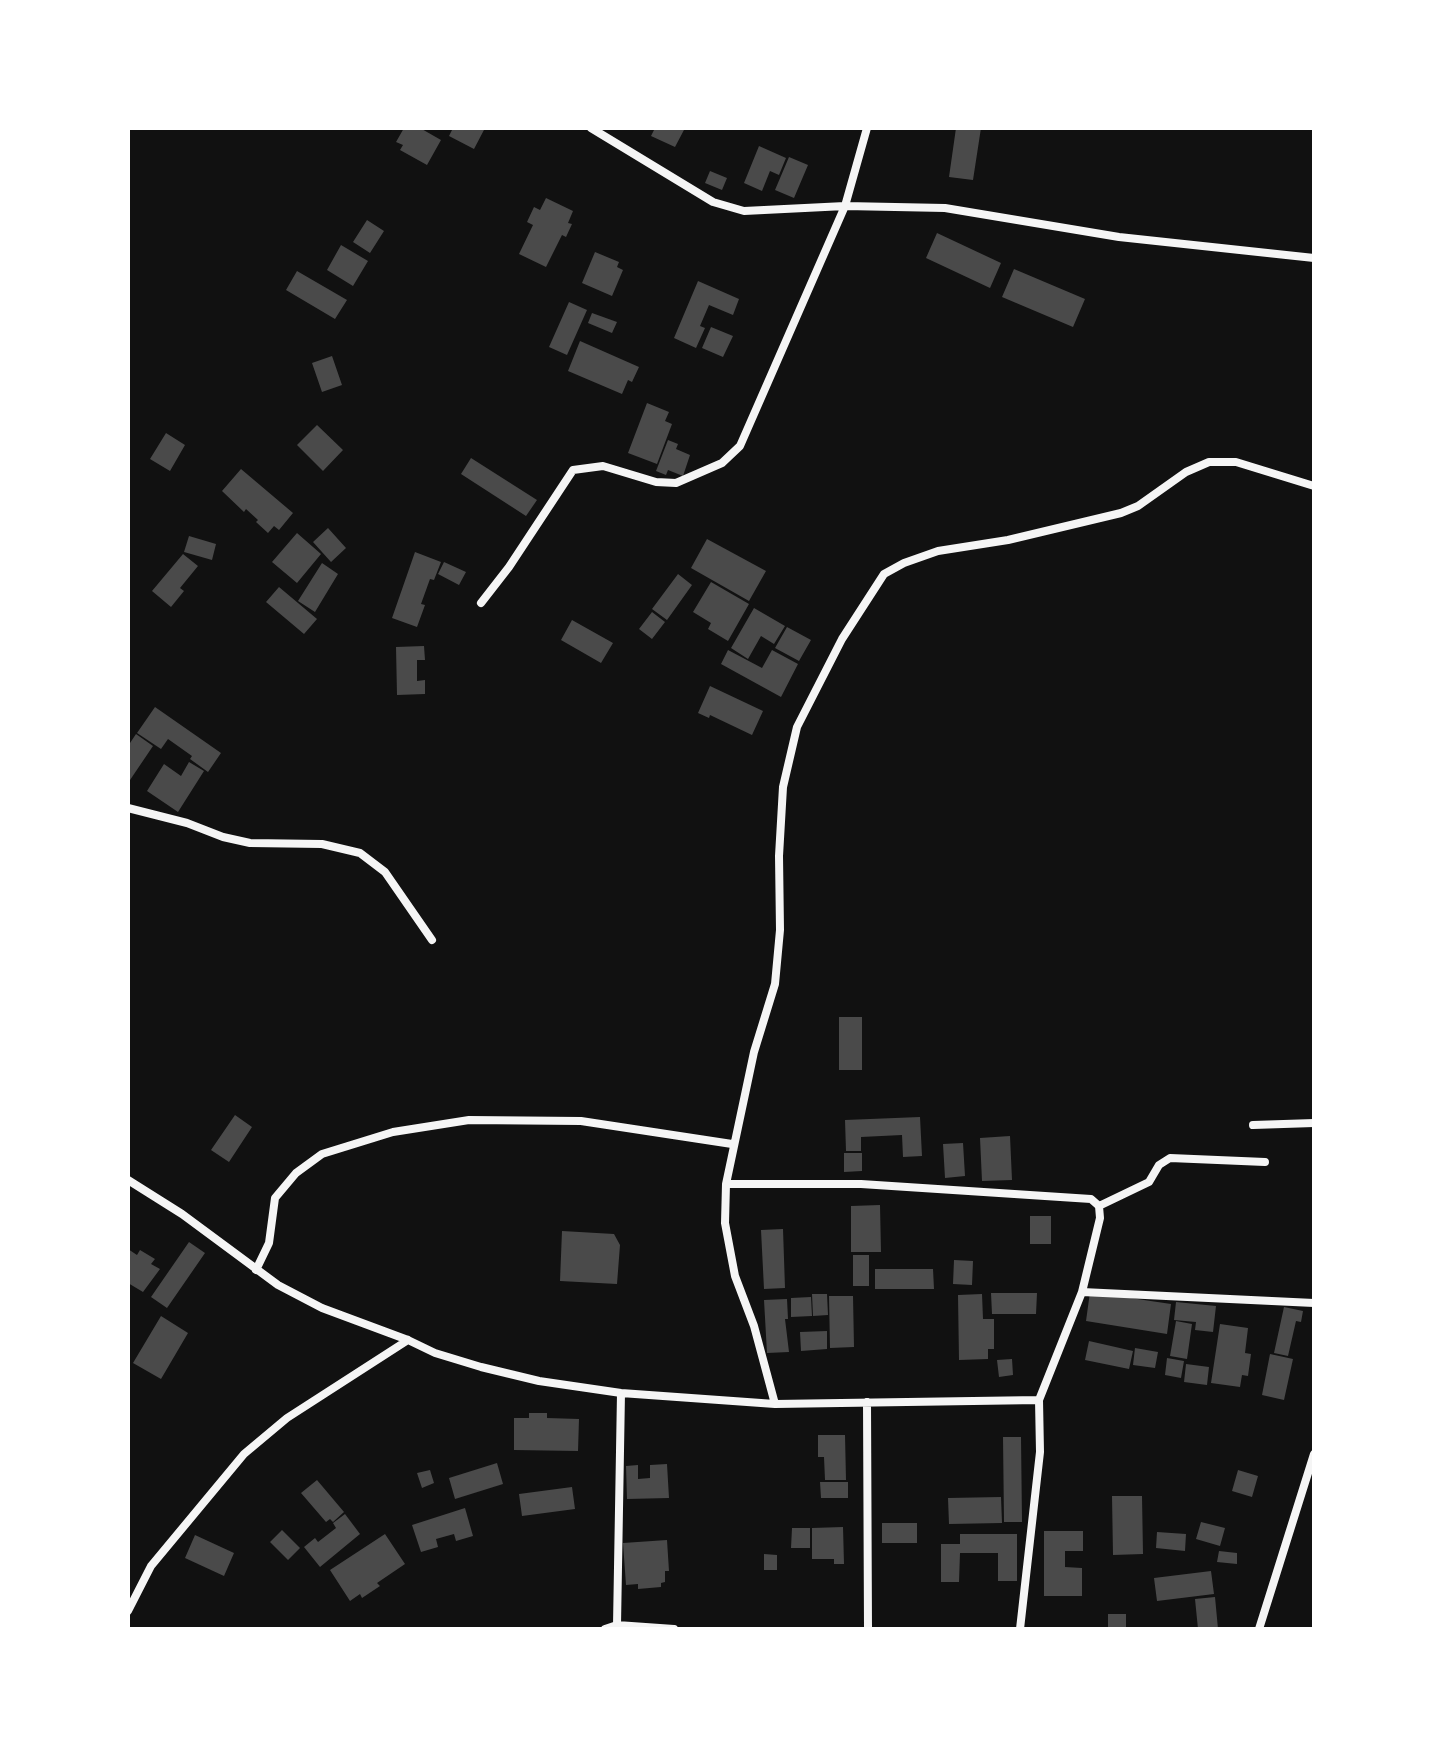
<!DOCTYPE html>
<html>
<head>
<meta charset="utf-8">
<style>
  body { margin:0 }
  #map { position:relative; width:1442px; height:1757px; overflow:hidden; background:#111; font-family:"PT Sans",sans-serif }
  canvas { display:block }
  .frame { position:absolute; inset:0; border:130px solid #fff; pointer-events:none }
</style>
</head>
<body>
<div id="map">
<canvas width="1442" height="1757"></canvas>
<div class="frame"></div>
</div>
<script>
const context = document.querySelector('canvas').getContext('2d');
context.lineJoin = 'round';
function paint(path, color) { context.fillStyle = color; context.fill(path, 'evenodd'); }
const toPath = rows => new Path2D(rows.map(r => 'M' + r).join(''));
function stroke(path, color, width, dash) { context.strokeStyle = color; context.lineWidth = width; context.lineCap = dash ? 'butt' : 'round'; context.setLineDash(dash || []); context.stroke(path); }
paint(toPath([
  [404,128,420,128,441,140,427,165,400,150,403,145,396,142],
  [453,128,485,128,474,149,449,136],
  [655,128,685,128,675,147,651,136],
  [956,128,981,128,973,180,949,177],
  [759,146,786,158,779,175,770,171,762,191,744,183],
  [789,157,808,165,794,198,775,190],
  [710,171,727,178,722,190,705,183],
  [546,198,573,211,568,223,572,224,566,237,562,235,546,267,519,254,533,225,527,222,534,207,540,210],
  [367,220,384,231,370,253,353,242],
  [937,233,1001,263,990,288,926,258],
  [341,245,368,261,353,286,327,270],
  [595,252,619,262,617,267,623,270,612,296,582,283],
  [1014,269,1085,299,1073,327,1002,297],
  [297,271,347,300,335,319,286,290],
  [698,281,739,299,733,315,709,305,700,326,705,328,696,348,674,338],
  [569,302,587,310,567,355,549,347],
  [592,313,617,322,612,333,588,323],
  [711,327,733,336,723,357,702,348],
  [580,341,639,367,632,382,628,380,622,394,568,371],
  [332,356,342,385,322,392,312,363],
  [647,403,669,412,665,421,672,424,657,464,628,453],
  [317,425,343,450,323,471,297,445],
  [166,433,185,445,170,471,150,459],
  [668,440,678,444,676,449,690,455,683,476,668,470,666,475,656,471],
  [471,458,537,500,526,516,461,474],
  [241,469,293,513,279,530,274,526,268,533,256,522,258,520,246,509,244,512,222,491],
  [328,528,346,548,331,562,313,542],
  [297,533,321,554,297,583,272,562],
  [189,536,216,544,212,560,184,552],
  [707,539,766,571,749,601,691,568],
  [415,552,441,562,434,580,430,579,421,604,425,605,417,627,392,618],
  [183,554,198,566,180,588,184,591,171,607,152,591],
  [444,562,466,572,459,585,438,574],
  [322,563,338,574,315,612,298,601],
  [678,574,692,585,667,620,652,609],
  [711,582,749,604,728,641,708,629,711,623,693,612],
  [279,587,317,619,304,634,266,602],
  [754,608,785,626,774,644,761,636,748,659,731,648],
  [652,612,665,622,652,639,639,629],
  [572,620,613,643,601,663,561,640],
  [787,627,811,640,799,661,775,648],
  [424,646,425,660,417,660,417,681,425,680,425,694,397,695,396,647],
  [728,650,762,668,772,650,798,664,781,697,721,664],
  [710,686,763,711,752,735,710,715,709,718,698,713],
  [155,707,221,753,208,772,190,759,192,756,168,739,161,749,137,733],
  [136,734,153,746,128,783,128,746],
  [189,762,204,771,178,812,147,791,164,764,181,776],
  [839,1017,862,1017,862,1070,839,1070],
  [235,1115,252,1127,229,1162,211,1150],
  [920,1117,922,1156,903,1157,902,1135,861,1137,861,1151,846,1151,845,1120],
  [1010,1136,1012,1180,982,1181,980,1138],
  [963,1143,965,1176,945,1178,943,1144],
  [844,1153,862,1153,862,1171,844,1172],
  [880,1205,881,1252,851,1252,851,1206],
  [1030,1216,1051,1216,1051,1244,1030,1244],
  [783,1229,785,1288,764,1289,761,1230],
  [562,1231,614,1234,620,1245,617,1284,560,1281],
  [189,1242,205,1253,167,1308,151,1297],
  [128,1249,137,1255,140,1250,155,1259,151,1264,160,1269,143,1292,128,1283],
  [853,1255,869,1255,869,1286,853,1286],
  [954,1260,973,1261,972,1285,953,1284],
  [875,1269,933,1269,934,1289,875,1289],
  [1090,1292,1171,1304,1167,1334,1086,1321],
  [991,1293,1037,1293,1036,1314,992,1314],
  [812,1294,827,1294,828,1315,813,1316],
  [982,1294,983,1319,994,1319,994,1349,988,1349,988,1359,959,1360,958,1295],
  [829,1296,853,1296,854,1347,830,1348],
  [811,1297,812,1316,791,1317,791,1298],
  [787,1299,788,1319,785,1319,789,1352,767,1353,764,1300],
  [1176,1302,1216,1306,1213,1332,1195,1330,1196,1322,1174,1320],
  [1284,1307,1303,1311,1301,1322,1296,1321,1288,1356,1274,1353],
  [161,1316,188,1333,161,1379,133,1363],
  [1176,1321,1192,1324,1187,1359,1170,1356],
  [1220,1324,1248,1328,1245,1353,1251,1354,1248,1376,1242,1375,1240,1387,1211,1383],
  [827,1331,827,1349,801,1351,800,1332],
  [1089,1341,1133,1351,1129,1369,1085,1360],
  [1135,1348,1158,1352,1155,1368,1133,1365],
  [1270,1354,1293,1359,1284,1400,1262,1395],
  [1167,1358,1184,1361,1181,1378,1165,1375],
  [1012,1359,1013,1375,999,1377,997,1360],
  [1186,1364,1209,1367,1207,1385,1184,1382],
  [529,1413,547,1413,547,1418,579,1419,578,1451,514,1450,514,1418,529,1418],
  [818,1435,845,1435,846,1480,825,1480,824,1457,818,1457],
  [1003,1437,1021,1437,1022,1522,1004,1522],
  [497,1463,503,1484,455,1499,449,1478],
  [667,1464,669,1498,627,1499,626,1466,638,1465,638,1479,650,1478,650,1465],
  [430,1470,434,1483,422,1488,417,1473],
  [1238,1470,1258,1476,1252,1497,1232,1491],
  [317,1480,344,1512,333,1522,330,1519,326,1522,301,1493],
  [820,1482,848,1482,848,1498,821,1498],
  [572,1487,575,1509,522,1516,519,1494],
  [1112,1496,1142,1496,1143,1554,1113,1555],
  [1001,1497,1002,1523,949,1524,948,1498],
  [465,1508,473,1536,456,1541,454,1534,436,1539,438,1547,421,1552,412,1525],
  [345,1514,360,1534,320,1567,304,1547,315,1538,318,1542,336,1528,333,1523],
  [1201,1522,1225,1528,1220,1546,1196,1539],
  [882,1523,917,1523,917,1543,882,1543],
  [843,1527,844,1564,834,1564,834,1559,812,1559,812,1528],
  [792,1528,810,1528,810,1548,791,1548],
  [282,1530,300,1548,288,1560,270,1542],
  [1044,1531,1083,1531,1083,1551,1065,1551,1065,1567,1082,1568,1082,1596,1044,1596],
  [1157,1532,1186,1534,1185,1551,1156,1548],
  [385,1534,405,1564,377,1583,380,1586,362,1598,360,1594,350,1601,330,1570],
  [960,1534,1017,1534,1017,1581,998,1581,998,1553,960,1553,959,1582,941,1582,941,1544,960,1544],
  [195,1535,234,1553,224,1576,185,1558],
  [667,1540,669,1571,665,1571,665,1582,661,1583,661,1587,638,1589,638,1584,626,1585,623,1543],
  [1219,1551,1237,1553,1237,1564,1217,1562],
  [764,1554,777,1555,777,1570,764,1570],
  [1211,1571,1214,1594,1157,1601,1154,1578],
  [1215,1597,1218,1629,1198,1629,1195,1599],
  [1108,1614,1126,1614,1126,1629,1108,1629]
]), '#4a4a4a');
stroke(toPath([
  [591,128,713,202,744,211,845,206,945,208,1119,237,1314,258],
  [481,603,509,567,573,470,603,466,656,482,676,483,722,463,740,446,845,206,867,128],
  [128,808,187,823,223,837,250,843,322,844,360,853,385,872,432,940],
  [1253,1125,1314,1123],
  [128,1180,182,1214,278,1285,322,1308,408,1340,435,1353,481,1367,539,1381,621,1393,775,1404,1039,1400],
  [726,1184,861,1184,1091,1199,1099,1206],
  [1099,1206,1149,1182,1159,1165,1170,1158,1265,1162],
  [256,1270,269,1243,275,1198,296,1173,322,1154,393,1132,469,1120,581,1121,732,1144],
  [1082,1292,1314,1303],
  [867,1402,868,1629],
  [775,1404,754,1326,735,1276,725,1223,726,1184,754,1052,775,984,780,930,779,856,783,787,797,727,842,639,884,574,904,563,938,551,1008,540,1121,513,1138,506,1186,472,1209,462,1236,462,1314,486],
  [128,1611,151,1566,244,1454,287,1418,408,1340],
  [617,1625,621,1393],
  [605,1629,617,1625,674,1629],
  [1020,1629,1040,1452,1039,1400,1082,1292,1100,1218,1099,1206],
  [1259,1629,1314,1454]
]), '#f5f5f5', 8);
</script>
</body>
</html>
